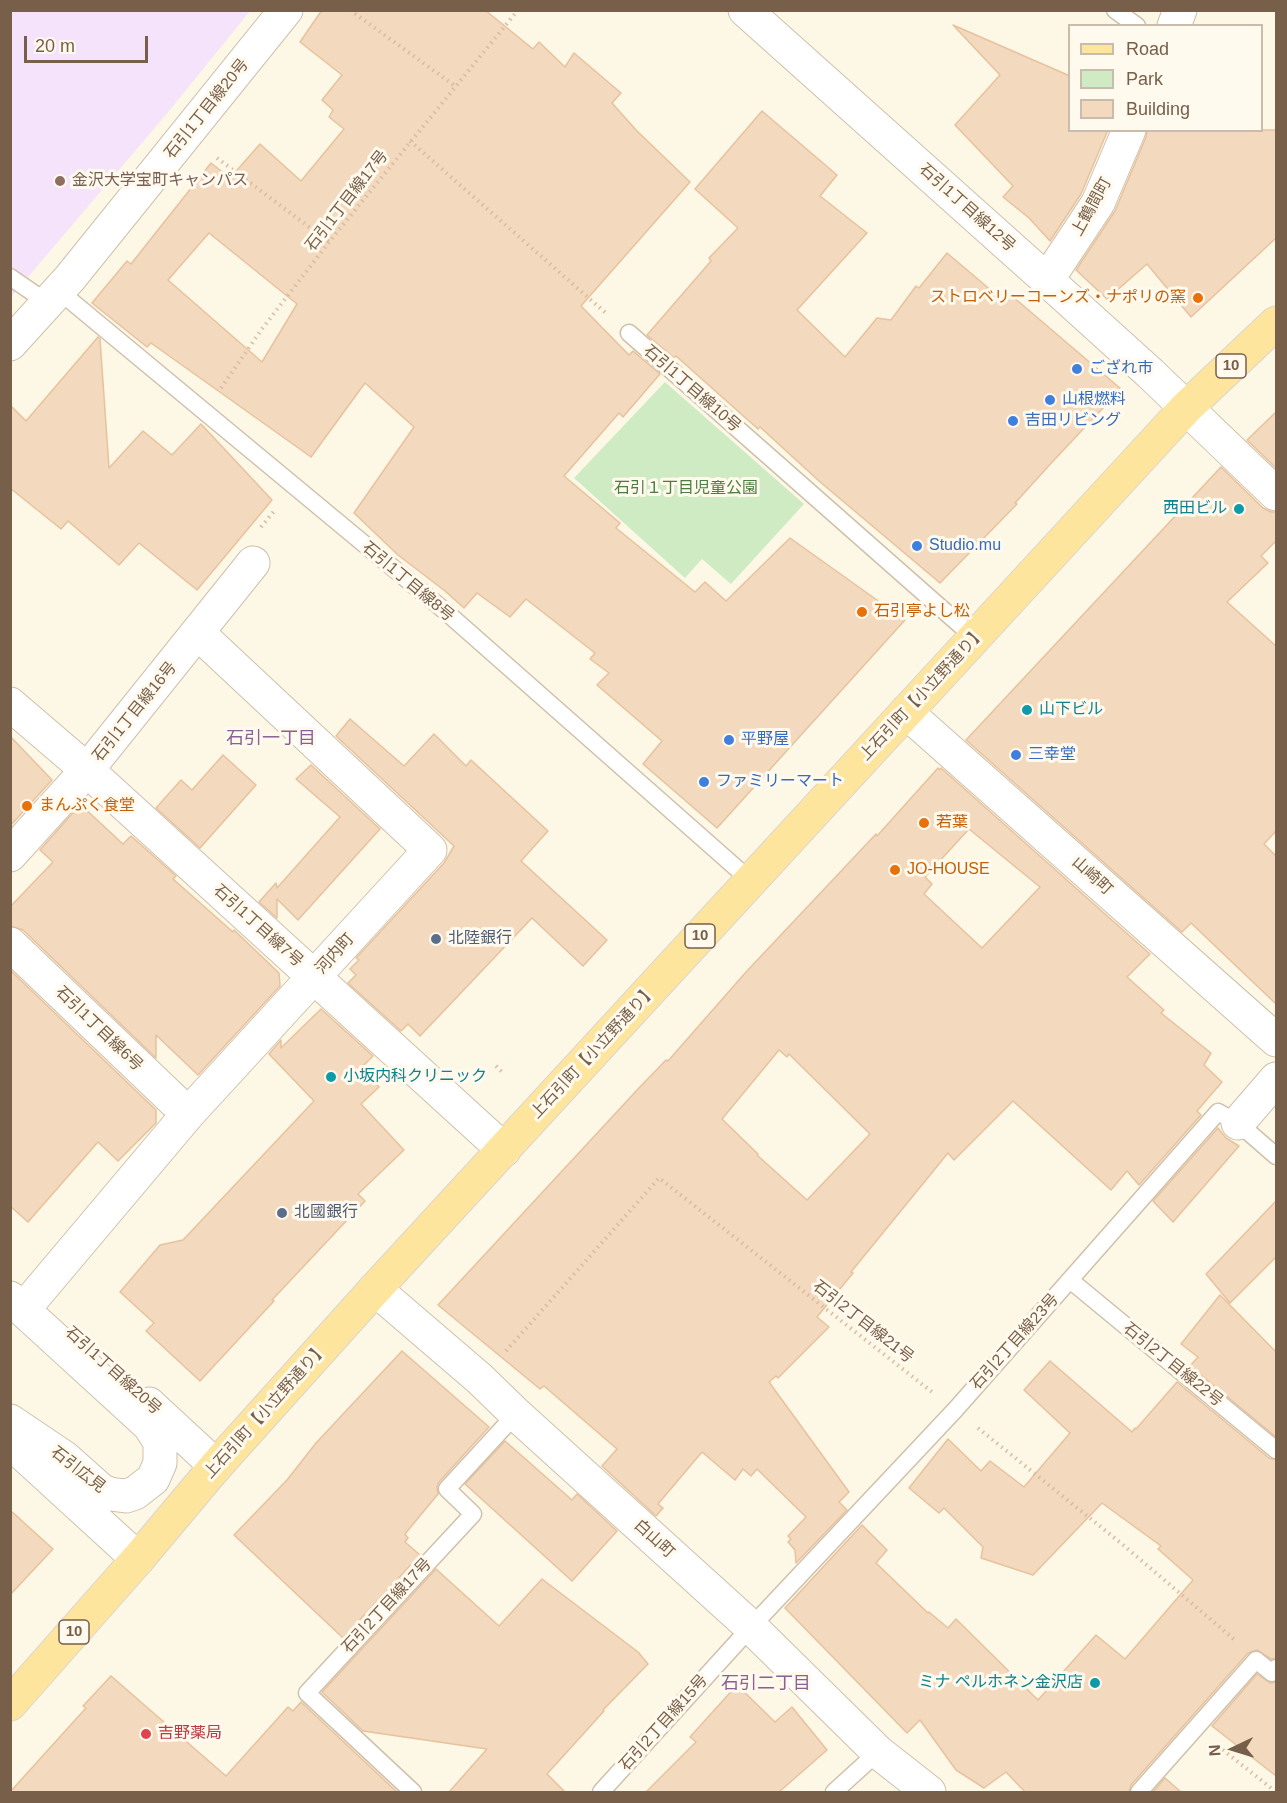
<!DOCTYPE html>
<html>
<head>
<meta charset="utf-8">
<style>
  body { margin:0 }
  #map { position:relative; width:1287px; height:1803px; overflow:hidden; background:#fdf7e6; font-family:Arial,sans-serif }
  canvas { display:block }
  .frame { position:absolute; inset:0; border:12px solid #785f4a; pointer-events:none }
  .legend { position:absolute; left:1068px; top:24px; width:195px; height:108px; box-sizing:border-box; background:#fffaed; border:2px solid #c9bcac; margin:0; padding:8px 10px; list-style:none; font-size:18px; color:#785f4a }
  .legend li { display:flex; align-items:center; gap:12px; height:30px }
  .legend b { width:30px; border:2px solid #c9bcac }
  .north { position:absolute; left:1203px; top:1719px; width:60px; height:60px; -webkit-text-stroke:4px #fffaed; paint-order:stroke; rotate:266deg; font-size:16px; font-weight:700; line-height:24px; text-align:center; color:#785f4a }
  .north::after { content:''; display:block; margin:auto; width:21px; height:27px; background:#785f4a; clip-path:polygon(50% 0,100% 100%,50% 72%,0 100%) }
  .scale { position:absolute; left:24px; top:36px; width:124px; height:27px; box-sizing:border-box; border:3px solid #785f4a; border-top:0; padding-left:8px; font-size:18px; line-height:21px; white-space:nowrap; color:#785f4a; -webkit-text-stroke:4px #fffaed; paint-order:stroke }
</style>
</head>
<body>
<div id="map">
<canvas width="1287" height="1803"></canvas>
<div class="frame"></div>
<ul class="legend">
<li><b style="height:8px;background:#fde59d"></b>Road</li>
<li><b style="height:16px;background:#cfebc4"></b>Park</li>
<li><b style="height:16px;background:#f3d9bd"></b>Building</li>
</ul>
<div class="north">N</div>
<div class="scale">20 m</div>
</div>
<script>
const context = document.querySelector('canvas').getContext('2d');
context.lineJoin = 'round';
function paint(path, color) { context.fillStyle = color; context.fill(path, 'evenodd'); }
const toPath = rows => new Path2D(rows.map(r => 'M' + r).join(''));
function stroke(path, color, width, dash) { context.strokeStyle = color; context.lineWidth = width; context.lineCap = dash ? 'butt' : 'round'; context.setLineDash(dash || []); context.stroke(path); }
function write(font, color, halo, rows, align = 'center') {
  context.font = font + ' Arial,"Noto Sans JP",sans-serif'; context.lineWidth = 6; context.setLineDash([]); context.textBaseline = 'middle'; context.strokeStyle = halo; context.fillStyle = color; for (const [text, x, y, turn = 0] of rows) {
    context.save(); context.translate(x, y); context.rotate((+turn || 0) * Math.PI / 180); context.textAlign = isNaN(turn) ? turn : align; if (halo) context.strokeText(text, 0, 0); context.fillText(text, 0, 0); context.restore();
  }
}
paint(toPath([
  [11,11,250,11,169,111,11,297]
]), '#f4e3fa');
paint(toPath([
  [665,382,804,504,731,584,702,559,685,578,574,478]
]), '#cfebc4');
const building = toPath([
  [322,10,485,10,533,49,539,42,565,67,574,53,621,93,612,103,636,130,690,182,581,306,629,355,633,351,660,374,623,417,619,413,564,476,620,523,616,528,695,592,705,582,726,601,790,538,905,620,717,828,643,764,662,741,597,685,609,673,590,659,595,653,526,599,510,617,477,593,464,608,445,591,398,555,354,513,414,427,365,383,311,457,151,343,147,347,92,303,127,261,131,264,211,163,230,178,260,144,301,181,344,129,329,117,333,110,322,100,342,75,300,42,322,10],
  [209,233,297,304,262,362,168,280,209,233],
  [953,25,1070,76,1070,130,1108,130,1081,194,1050,241,1029,218,1003,197,1013,186,955,125,1000,75,953,25],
  [762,111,837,175,820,196,867,233,797,310,845,357,877,318,891,320,916,286,919,288,947,253,999,297,1005,290,1121,389,1055,459,1015,503,1017,504,940,583,819,481,760,427,758,429,676,356,674,358,647,335,711,261,709,258,738,228,695,189,762,111],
  [1147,130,1276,130,1276,238,1191,317,1147,264,1107,299,1076,270,1115,211,1146,137,1147,130],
  [98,337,100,339,109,468,143,431,172,455,201,424,272,500,197,590,139,543,119,565,68,521,61,529,10,488,10,405,26,421,98,337],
  [1276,412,1276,468,1247,440,1276,412],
  [1221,467,1263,508,1271,512,1276,512,1276,541,1261,556,1268,563,1227,602,1276,646,1276,831,1264,844,1276,856,1276,1004,1191,923,1182,932,966,740,1221,467],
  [350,719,404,766,434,734,466,766,471,760,548,831,521,861,607,940,583,966,532,918,420,1036,408,1024,401,1031,348,983,356,975,350,969,359,960,356,958,444,863,454,846,336,736,350,719],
  [10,736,52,780,11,825,10,825,10,736],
  [223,755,256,785,200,848,156,808,181,780,192,790,223,755],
  [311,765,380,829,298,920,277,899,277,918,259,902,276,883,277,888,340,817,296,779,311,765],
  [938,768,940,770,941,768,1150,954,1127,977,1164,1010,1161,1013,1211,1053,1204,1065,1222,1082,1197,1111,1201,1115,1139,1185,1127,1171,1111,1190,1013,1101,954,1160,948,1153,851,1272,853,1273,817,1317,829,1327,778,1378,776,1376,769,1382,849,1492,839,1502,847,1510,796,1563,795,1550,788,1542,791,1539,788,1536,806,1517,757,1469,751,1476,743,1469,735,1480,702,1452,658,1504,663,1508,656,1516,602,1466,617,1449,544,1386,540,1389,438,1305,638,1089,666,1060,668,1061,746,972,876,834,877,836,938,768],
  [969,829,1040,887,982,948,924,894,932,884,925,877,969,829],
  [779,1050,787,1057,789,1054,870,1134,807,1200,757,1155,758,1154,722,1119,779,1050],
  [82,806,123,844,131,836,176,876,173,879,233,932,234,930,279,973,280,986,198,1075,156,1035,156,1058,23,930,10,926,10,907,53,862,40,850,78,807,80,809,82,806],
  [10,970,156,1110,156,1123,118,1161,98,1142,28,1222,10,1206,10,970],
  [321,1009,373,1056,361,1068,379,1087,361,1104,404,1150,358,1194,365,1201,272,1300,274,1301,200,1381,146,1331,154,1323,120,1292,160,1245,183,1240,314,1101,269,1054,281,1040,281,1048,321,1009],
  [1218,1128,1226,1138,1239,1146,1173,1222,1153,1201,1218,1128],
  [1276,1201,1276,1257,1230,1303,1206,1274,1276,1201],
  [1220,1295,1276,1352,1276,1437,1190,1366,1198,1357,1181,1344,1220,1295],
  [402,1351,489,1427,439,1482,437,1487,438,1494,405,1534,408,1538,405,1542,420,1555,343,1638,234,1535,287,1480,316,1443,402,1351],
  [1050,1361,1132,1432,1135,1428,1136,1429,1177,1382,1269,1458,1276,1460,1276,1658,1271,1659,1257,1650,1248,1653,1131,1785,1129,1792,1025,1792,1006,1772,984,1788,956,1770,920,1720,907,1733,785,1608,862,1525,887,1550,876,1563,928,1613,929,1612,948,1628,956,1619,1038,1700,1096,1635,1125,1659,1193,1580,1158,1549,1161,1546,1102,1503,1033,1575,981,1558,983,1547,944,1508,939,1513,909,1488,948,1439,981,1471,990,1461,1024,1487,1070,1433,1024,1390,1050,1361],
  [505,1441,572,1500,577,1494,617,1531,572,1581,465,1484,505,1441],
  [10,1510,53,1549,10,1595,10,1510],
  [436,1569,499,1626,542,1579,638,1652,648,1664,603,1710,604,1711,547,1774,565,1792,449,1792,487,1749,363,1731,322,1692,436,1569],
  [1257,1674,1270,1683,1276,1682,1276,1776,1212,1726,1257,1674],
  [111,1676,226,1776,288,1707,293,1711,301,1702,397,1792,10,1792,86,1708,83,1706,111,1676],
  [737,1685,775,1722,792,1707,827,1750,779,1792,646,1792,696,1742,690,1737,737,1685],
  [1165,1778,1181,1792,1153,1792,1165,1778]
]);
paint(building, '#f3d9bd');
stroke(building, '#e7c29d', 1.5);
const lane = toPath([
  [1115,10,1137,26],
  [10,277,48,303],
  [59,291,445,611,751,881],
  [629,333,975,638],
  [1070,1280,1276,1450],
  [413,1792,307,1693,473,1514,447,1489,516,1414],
  [601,1792,751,1627,955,1410,1218,1112,1238,1123,1276,1156],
  [834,1792,878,1752],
  [1139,1792,1256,1660,1272,1673,1276,1668]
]);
const street = toPath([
  [745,10,1047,280,1151,374,1276,494],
  [1174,26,1180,10],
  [1047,280,1098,203,1129,130],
  [10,344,70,278,286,10],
  [10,704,87,770,504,1150],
  [906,712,1276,1040],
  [10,855,87,770,253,563],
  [10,944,188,1114],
  [1238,1123,1276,1079],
  [375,1289,480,1379,516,1414,751,1627,878,1752,929,1792],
  [10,1298,149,1425,160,1442,160,1463,153,1479,135,1493,126,1496,110,1494,102,1491,65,1458,10,1421],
  [33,1298,188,1114,430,850,198,633],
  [149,1404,216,1466],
  [10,1442,138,1559]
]);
const primary = toPath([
  [10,1704,138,1559,216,1466,375,1289,1186,408,1276,323]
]);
stroke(lane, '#cfc0ac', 19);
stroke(street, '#cfc0ac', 35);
stroke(primary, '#dcd5d0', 35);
stroke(toPath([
  [350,10,455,86],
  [410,141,608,315],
  [217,158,329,242],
  [221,388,262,329,329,242,518,10],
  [261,527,275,510],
  [496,1066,502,1072],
  [506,1351,659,1178,932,1392],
  [978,1428,1122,1544,1236,1641],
  [1218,1746,1276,1792]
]), '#d9bca0', 4, [1.5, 4.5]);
stroke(lane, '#fff', 16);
stroke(street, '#fff', 33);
stroke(primary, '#fde59d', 33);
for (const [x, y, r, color] of [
  [60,181,6,"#8d6e63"],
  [1198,298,6,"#e8710a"],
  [1077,369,6,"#3f7fe0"],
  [1050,400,6,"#3f7fe0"],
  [1013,421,6,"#3f7fe0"],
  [1239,509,6,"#0f9aa8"],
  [917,546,6,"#3f7fe0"],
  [862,612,6,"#e8710a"],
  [1027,710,6,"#0f9aa8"],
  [729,740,6,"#3f7fe0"],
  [1016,755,6,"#3f7fe0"],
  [704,782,6,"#3f7fe0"],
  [27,806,6,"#e8710a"],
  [924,823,6,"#e8710a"],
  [895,870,6,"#e8710a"],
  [436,939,6,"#5c6f8a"],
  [331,1077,6,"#0f9aa8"],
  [282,1213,6,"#5c6f8a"],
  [1095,1683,6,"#0f9aa8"],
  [146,1734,6,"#e0444e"]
]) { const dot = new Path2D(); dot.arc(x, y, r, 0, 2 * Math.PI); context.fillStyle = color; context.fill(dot); stroke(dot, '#fffaed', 2); }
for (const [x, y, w] of [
  [1231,366,30],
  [700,936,30],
  [74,1632,30]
]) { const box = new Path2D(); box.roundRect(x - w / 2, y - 12, w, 24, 4.5); context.fillStyle = '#fffaed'; context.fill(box); stroke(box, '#785f4a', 1.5); }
write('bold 15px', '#785f4a', null, [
  ["10",1231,366],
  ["10",700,936],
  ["10",74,1632]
]);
write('16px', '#785f4a', '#fffaed', [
  ["石引1丁目線20号",207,109,-51],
  ["石引1丁目線17号",347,201,-52],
  ["上鶴間町",1092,207,-61],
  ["石引1丁目線12号",967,208,42],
  ["石引1丁目線10号",692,389,41],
  ["石引1丁目線8号",408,582,40],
  ["上石引町【小立野通り】",923,694,-47],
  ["石引1丁目線16号",135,712,-51],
  ["山崎町",1092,876,42],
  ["石引1丁目線7号",258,926,42],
  ["河内町",335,954,-48],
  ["石引1丁目線6号",99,1029,44],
  ["上石引町【小立野通り】",594,1052,-47],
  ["石引2丁目線21号",863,1322,38],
  ["石引2丁目線23号",1015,1342,-48],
  ["石引2丁目線22号",1173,1365,39],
  ["石引1丁目線20号",113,1371,42],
  ["上石引町【小立野通り】",266,1411,-48],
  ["石引広見",78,1470,38],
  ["白山町",654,1539,42],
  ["石引2丁目線17号",387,1606,-47],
  ["石引2丁目線15号",664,1723,-48]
]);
write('16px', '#785e54', '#fffaed', [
  ["金沢大学宝町キャンパス",72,181]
], 'left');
write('16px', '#c56008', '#fffaed', [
  ["ストロベリーコーンズ・ナポリの窯",1186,298,"right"],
  ["石引亭よし松",874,612],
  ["まんぷく食堂",39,806],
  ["若葉",936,823],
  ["JO-HOUSE",907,870]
], 'left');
write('16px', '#366cbe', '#fffaed', [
  ["ござれ市",1089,369],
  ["山根燃料",1062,400],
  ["吉田リビング",1025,421],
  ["Studio.mu",929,546],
  ["平野屋",741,740],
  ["三幸堂",1028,755],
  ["ファミリーマート",716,782]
], 'left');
write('16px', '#4c7e41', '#fffaed', [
  ["石引１丁目児童公園",686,489]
]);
write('16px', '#0d838f', '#fffaed', [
  ["西田ビル",1227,509],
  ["山下ビル",1039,710,"left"],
  ["小坂内科クリニック",343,1077,"left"],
  ["ミナ ペルホネン金沢店",1083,1683]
], 'right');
write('16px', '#4e5e75', '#fffaed', [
  ["北陸銀行",448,939],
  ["北國銀行",294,1213]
], 'left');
write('16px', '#be3a42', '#fffaed', [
  ["吉野薬局",158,1734]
], 'left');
write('18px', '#896194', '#fffaed', [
  ["石引一丁目",271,739],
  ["石引二丁目",766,1684]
]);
</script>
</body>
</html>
